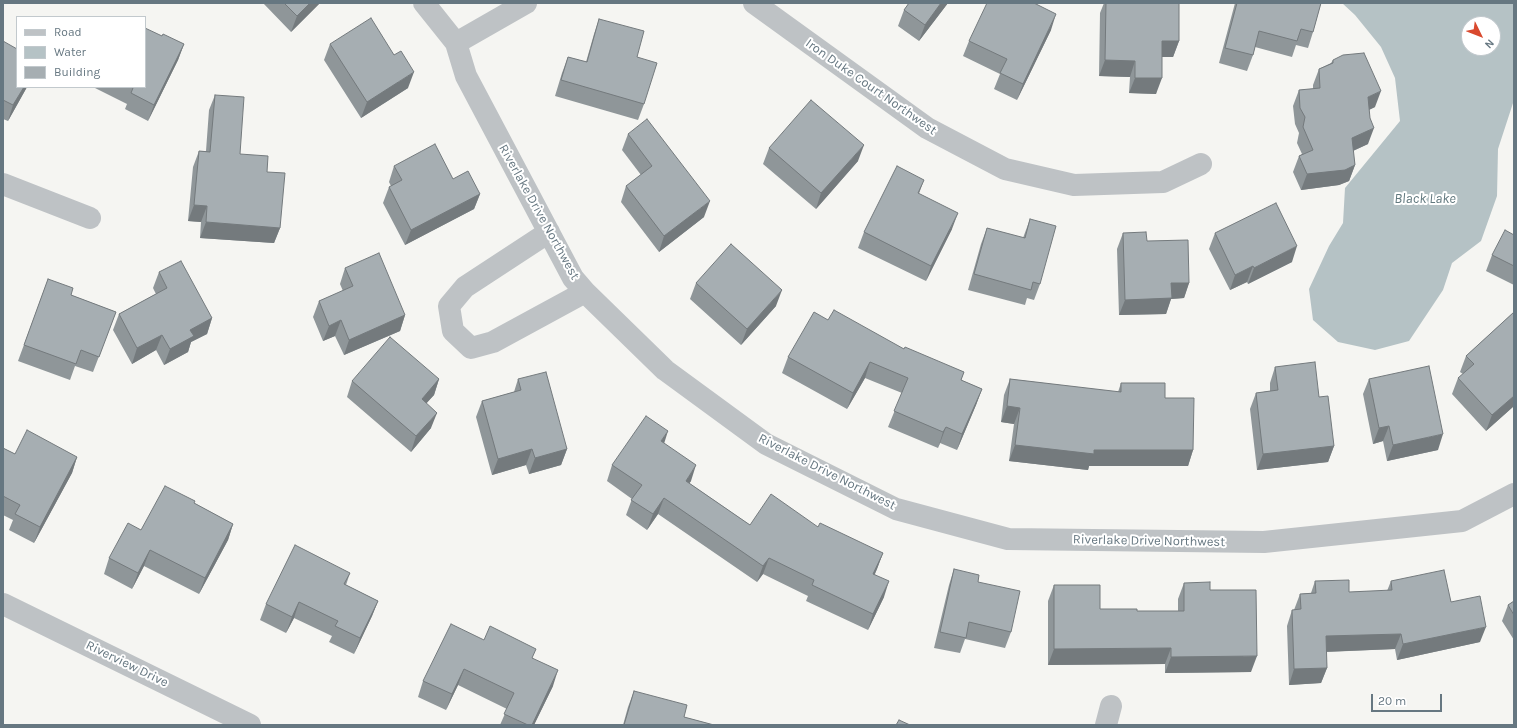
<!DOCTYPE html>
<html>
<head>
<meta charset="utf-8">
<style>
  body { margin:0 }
  #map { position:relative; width:1517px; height:728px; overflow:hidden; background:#f5f5f2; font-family:Karla,sans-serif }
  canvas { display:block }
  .frame { position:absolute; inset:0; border:4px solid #667781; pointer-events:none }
  .legend { position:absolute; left:16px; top:16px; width:130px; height:72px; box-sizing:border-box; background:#fff; border:1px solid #c2c9cd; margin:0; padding:5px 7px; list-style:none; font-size:12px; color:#667781 }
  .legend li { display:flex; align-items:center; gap:8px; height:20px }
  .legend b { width:20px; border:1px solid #c2c9cd }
  .north { position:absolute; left:1461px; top:16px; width:40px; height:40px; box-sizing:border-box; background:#fff; border:1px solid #c2c9cd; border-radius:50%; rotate:133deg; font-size:11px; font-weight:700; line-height:16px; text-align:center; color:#667781 }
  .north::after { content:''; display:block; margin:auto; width:14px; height:18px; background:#d9492e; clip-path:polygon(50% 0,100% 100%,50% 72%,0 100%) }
  .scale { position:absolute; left:1371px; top:694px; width:71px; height:18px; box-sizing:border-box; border:2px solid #667781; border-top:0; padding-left:5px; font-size:12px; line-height:14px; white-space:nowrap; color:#667781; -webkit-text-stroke:3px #fff; paint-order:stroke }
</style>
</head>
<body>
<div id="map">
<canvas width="1517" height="728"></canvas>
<div class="frame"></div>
<ul class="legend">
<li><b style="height:5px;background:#bec2c5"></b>Road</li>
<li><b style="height:11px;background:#b5c2c5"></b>Water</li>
<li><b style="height:11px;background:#a6aeb2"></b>Building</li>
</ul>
<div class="north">N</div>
<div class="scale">20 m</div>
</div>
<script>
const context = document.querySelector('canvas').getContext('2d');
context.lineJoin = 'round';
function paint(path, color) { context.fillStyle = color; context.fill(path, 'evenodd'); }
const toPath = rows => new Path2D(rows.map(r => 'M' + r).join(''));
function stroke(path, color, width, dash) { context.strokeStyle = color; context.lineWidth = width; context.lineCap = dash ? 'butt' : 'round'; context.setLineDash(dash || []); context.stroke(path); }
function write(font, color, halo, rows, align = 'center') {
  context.font = font + ' Karla,sans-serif'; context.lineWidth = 4; context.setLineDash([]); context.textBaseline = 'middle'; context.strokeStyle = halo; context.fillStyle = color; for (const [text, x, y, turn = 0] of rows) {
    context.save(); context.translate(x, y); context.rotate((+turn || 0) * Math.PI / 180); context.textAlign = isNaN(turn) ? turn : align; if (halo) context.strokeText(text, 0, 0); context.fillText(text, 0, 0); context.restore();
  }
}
paint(toPath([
  [1342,3,1514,3,1514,100,1498,149,1497,196,1481,241,1452,263,1443,290,1409,341,1375,350,1338,342,1313,320,1309,289,1329,246,1343,223,1345,188,1400,121,1395,78,1381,47,1355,15],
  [1469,24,1493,24,1493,48,1469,48]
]), '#b5c2c5');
stroke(toPath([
  [424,3,456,43,466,76,573,278,585,292,665,370,766,444,896,509,1008,539,1264,542,1462,521,1514,494],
  [754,3,927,128,1005,169,1074,185,1163,182,1201,164],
  [456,43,526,3],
  [3,184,90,218],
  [549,232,465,287,449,306,453,331,471,348,493,342,585,292],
  [3,604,250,725],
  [1106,725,1111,706]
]), '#bec2c5', 22);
paint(toPath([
  [263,3,320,3,291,32],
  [909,3,948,3,919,41,898,26,904,10],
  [1104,3,1179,3,1179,41,1173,57,1162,57,1156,94,1129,93,1130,77,1099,76,1100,13],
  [1235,3,1321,3,1313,32,1308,48,1296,45,1292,57,1255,47,1253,55,1247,71,1219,63],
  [599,19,637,57,644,104,638,120,555,96,562,73,568,57,586,62,594,34],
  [1051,30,1017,100,994,89,1000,74,963,56,969,41],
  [162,36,184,44,178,60,148,121,125,109,127,104,93,87,145,87],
  [3,41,27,87,8,121,3,119],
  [330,44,408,88,361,118,324,60],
  [1333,60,1375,107,1369,110,1368,144,1353,151,1355,165,1349,181,1339,185,1301,190,1293,172,1299,156,1302,154,1297,143,1299,133,1295,124,1293,106,1299,90,1313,89,1313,85,1319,69,1331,63],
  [215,95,240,154,267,172,280,228,274,243,200,238,201,222,188,221,193,167,199,151,206,151,209,110],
  [628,134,704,217,659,252,621,202,626,186,641,175,622,150],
  [769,148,858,161,816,209,763,164],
  [394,166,453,179,480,194,474,209,405,245,383,203,389,187,391,186,389,182],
  [1030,219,1040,284,1034,300,1027,298,1025,305,968,290,981,244,987,228,1023,238],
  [952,229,926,281,858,248,864,232],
  [1123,233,1147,241,1189,283,1184,298,1171,299,1166,314,1119,315,1117,249],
  [1215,233,1292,262,1248,284,1247,282,1230,290,1209,249],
  [1514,234,1514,285,1486,271,1492,255],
  [345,268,405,315,400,331,344,355,335,336,323,341,313,317,319,301,343,291,340,284],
  [159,272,212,318,207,334,191,342,188,352,164,365,156,350,132,364,113,330,119,314,156,294,153,288],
  [48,279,71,295,116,312,93,372,75,366,70,380,18,361],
  [696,283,776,306,741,345,690,299],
  [1514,312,1514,406,1486,431,1452,394,1458,378,1463,374,1460,372,1466,356],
  [828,320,964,372,961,380,982,389,976,405,957,450,940,443,938,448,888,427,902,393,865,378,847,409,782,373,788,357],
  [1275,367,1319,397,1334,446,1328,462,1257,470,1250,409,1256,393,1270,391,1270,383],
  [439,379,434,395,426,403,431,428,411,452,347,397,352,381],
  [518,379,567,449,561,465,529,474,526,465,492,475,476,417,482,401,514,392],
  [1010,379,1118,392,1121,383,1165,398,1193,450,1188,466,1089,466,1088,470,1009,461,1014,424,1001,422,1004,395],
  [1369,379,1438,450,1387,461,1383,441,1373,444,1363,394],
  [664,443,691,481,689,483,750,525,818,527,883,553,875,574,884,597,868,630,806,601,808,596,763,574,757,582,658,514,647,530,626,515,632,499,607,481,612,465],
  [3,448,15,454,77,457,72,473,34,543,9,530,13,520,3,515],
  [194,503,233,524,228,540,199,594,144,566,132,589,104,574,109,558,141,530],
  [954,569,978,582,1011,632,1005,648,965,639,960,653,934,648,949,585],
  [350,573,346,585,378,601,372,616,354,654,329,642,332,636,294,618,286,633,260,620,266,604],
  [1315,581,1349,592,1387,591,1391,581,1451,602,1480,642,1397,660,1395,649,1326,652,1327,668,1321,683,1289,685,1287,626,1292,610,1294,610,1300,594,1311,593],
  [1184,583,1210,590,1251,672,1165,673,1165,664,1048,665,1048,601,1054,585,1100,609,1137,611,1178,611,1178,599],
  [1514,601,1514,640,1502,621,1508,605],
  [484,640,533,658,553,686,534,725,500,725,507,709,458,685,446,710,418,697,423,681],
  [634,691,684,717,714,725,623,725,628,707]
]), '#8f9699');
paint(toPath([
  [310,3,320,3,291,32,297,16],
  [941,3,948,3,919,41,925,25],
  [1056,14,1051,30,1017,100,1023,84],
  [1162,41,1179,41,1173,57,1157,57],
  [184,44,178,60,148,121,154,105],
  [1105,60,1135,61,1130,77,1099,76],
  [414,72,408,88,361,118,367,102],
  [1135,78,1162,78,1156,94,1129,93],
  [24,87,27,87,8,121,13,105],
  [1381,91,1375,107,1362,113,1368,97],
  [1374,128,1368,144,1346,154,1352,138],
  [864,145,858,161,816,209,821,193],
  [1355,165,1349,181,1339,185,1301,190,1307,174],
  [924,180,918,196,918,193],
  [480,194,474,209,405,245,411,230],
  [710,201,704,217,659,252,664,236],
  [194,205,207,206,201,222,188,221],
  [958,213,952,229,926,281,931,266],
  [206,222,280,228,274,243,200,238],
  [1297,246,1292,262,1248,284,1254,268],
  [1253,266,1247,282,1230,290,1235,275],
  [1171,283,1189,283,1184,298,1171,299,1166,314,1119,315,1125,300],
  [782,290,776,306,741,345,747,329],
  [405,315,400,331,344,355,349,340],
  [212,318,207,334,191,342,188,352,164,365,170,349,190,330],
  [341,320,335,336,323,341,329,326],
  [162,335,156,350,132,364,137,348],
  [870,362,865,378,847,409,853,393],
  [439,379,434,395,416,415,422,399],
  [982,389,976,405,957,450,962,434],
  [1514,396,1514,406,1486,431,1492,415],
  [1007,406,1020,408,1014,424,1001,422],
  [437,413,431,428,411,452,416,436],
  [1389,426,1383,441,1373,444,1379,428],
  [946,427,940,443,938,448,943,432],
  [668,431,663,447,661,441],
  [1443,434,1438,450,1387,461,1393,445],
  [1015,445,1193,450,1188,466,1089,466,1088,470,1009,461],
  [1334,446,1328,462,1257,470,1263,454],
  [532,449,526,465,492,475,498,459],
  [567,449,561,465,529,474,535,458],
  [77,457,72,473,34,543,40,527],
  [696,465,691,481,680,497,686,481],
  [664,498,658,514,647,530,653,514],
  [233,524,228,540,199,594,205,578],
  [150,550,144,566,132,589,138,573],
  [883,553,877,569,867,590,873,574],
  [769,558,763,574,757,582,763,566],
  [889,581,884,597,868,630,873,614],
  [378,601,372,616,354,654,360,638],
  [299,602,294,618,286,633,292,617],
  [1486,627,1480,642,1397,660,1403,644],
  [1401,634,1395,649,1320,652,1326,636],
  [1171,648,1165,664,1048,665,1054,649],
  [1257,656,1251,672,1165,673,1171,657],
  [1327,668,1321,683,1289,685,1294,669],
  [464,669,458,685,446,710,452,694],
  [558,670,553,686,534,725,532,725]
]), '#747a7d');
const building = toPath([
  [284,3,310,3,297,16,284,3],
  [909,3,941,3,925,25,904,10,909,3],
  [987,3,1034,3,1056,14,1023,84,1000,73,1007,59,969,41,987,3],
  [1106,3,1179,3,1179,41,1162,41,1162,78,1135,78,1135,61,1105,60,1106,3],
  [1237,3,1321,3,1313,32,1301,29,1297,41,1259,31,1253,55,1225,48,1237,3],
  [371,18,394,55,401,51,414,72,367,102,330,44,371,18],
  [599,19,644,31,637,57,657,63,644,104,561,80,568,57,587,62,599,19],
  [145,28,162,36,163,34,184,44,154,105,131,93,133,88,131,87,145,87,145,28],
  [3,41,17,49,17,87,24,87,13,105,3,100,3,41],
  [1364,53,1381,91,1368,97,1370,118,1374,128,1352,138,1355,165,1345,170,1307,174,1299,156,1313,150,1303,127,1305,117,1300,108,1299,90,1320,88,1319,69,1333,63,1333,60,1343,55,1364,53],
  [215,95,244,97,240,154,268,156,267,172,285,173,280,228,206,222,207,206,194,205,199,151,210,152,215,95],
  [811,100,864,145,821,193,769,148,811,100],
  [647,119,710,201,664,236,626,186,652,166,628,134,647,119],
  [435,144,453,179,468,171,480,194,411,230,389,187,402,180,394,166,435,144],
  [897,166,924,180,918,193,958,213,931,266,864,232,897,166],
  [1276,203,1297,246,1254,268,1253,266,1235,275,1215,233,1276,203],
  [1030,219,1056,226,1040,284,1033,282,1031,290,974,274,987,228,1025,238,1030,219],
  [1505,230,1514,235,1514,234,1514,266,1492,255,1505,230],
  [1146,232,1147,241,1188,240,1189,283,1171,283,1172,298,1125,300,1123,233,1146,232],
  [731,244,782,290,747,329,696,283,731,244],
  [379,253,405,315,349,340,341,320,329,326,319,301,353,286,345,268,379,253],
  [181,261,212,318,190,330,194,336,170,349,162,335,137,348,119,314,167,288,159,272,181,261],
  [48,279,73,288,71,295,116,312,99,357,81,350,76,364,24,345,48,279],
  [834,310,904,349,905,347,964,372,961,380,982,389,962,434,946,427,943,432,894,411,908,378,870,362,853,393,788,357,814,312,828,320,834,310],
  [1514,312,1514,396,1492,415,1458,378,1474,364,1466,356,1514,312],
  [390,337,439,379,422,399,437,413,416,436,352,381,390,337],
  [1315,362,1319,397,1328,396,1334,446,1263,454,1256,393,1278,390,1275,367,1315,362],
  [1429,366,1443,434,1393,445,1389,426,1379,428,1369,379,1429,366],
  [546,372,567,449,535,458,532,449,498,459,482,401,521,390,518,379,546,372],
  [1010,379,1121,392,1121,383,1165,383,1165,398,1194,398,1193,450,1094,450,1094,454,1015,445,1020,408,1007,406,1010,379],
  [646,416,668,431,661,441,696,465,686,481,750,525,771,494,818,527,820,523,883,553,873,574,889,581,873,614,812,585,814,580,769,558,763,566,664,498,653,514,631,500,642,485,612,465,646,416],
  [27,430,77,457,40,527,15,514,20,505,3,496,3,448,15,454,27,430],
  [165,486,195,501,194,503,233,524,205,578,150,550,138,573,109,558,128,523,141,530,165,486],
  [295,545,350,573,344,584,378,601,360,638,335,626,338,621,299,602,292,617,266,604,295,545],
  [954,569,979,575,978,582,1020,591,1011,632,969,622,966,638,940,632,954,569],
  [1444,570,1451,602,1480,596,1486,627,1403,644,1401,634,1326,636,1327,668,1294,669,1292,610,1301,609,1300,594,1316,593,1315,581,1349,580,1349,592,1392,590,1391,581,1444,570],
  [1210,582,1210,590,1256,590,1257,656,1171,657,1171,648,1054,649,1054,585,1100,585,1100,609,1137,609,1137,611,1184,611,1184,583,1210,582],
  [1514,601,1514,615,1508,605,1514,601],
  [451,624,484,640,490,626,536,649,532,658,558,670,532,725,528,725,504,714,514,693,464,669,452,694,423,681,451,624],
  [634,691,687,705,684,717,714,725,624,725,634,691],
  [899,720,910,725,896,725,899,720]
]);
paint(building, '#a6aeb2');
stroke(building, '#747a7d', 1);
write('13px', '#667781', '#fff', [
  ["Iron Duke Court Northwest",871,87,35],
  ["Riverlake Drive Northwest",539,212,61],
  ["Riverlake Drive Northwest",827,472,27],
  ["Riverlake Drive Northwest",1149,541,1],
  ["Riverview Drive",127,664,26]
]);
write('italic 14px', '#61787e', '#fff', [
  ["Black Lake",1425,199]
]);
</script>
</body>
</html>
